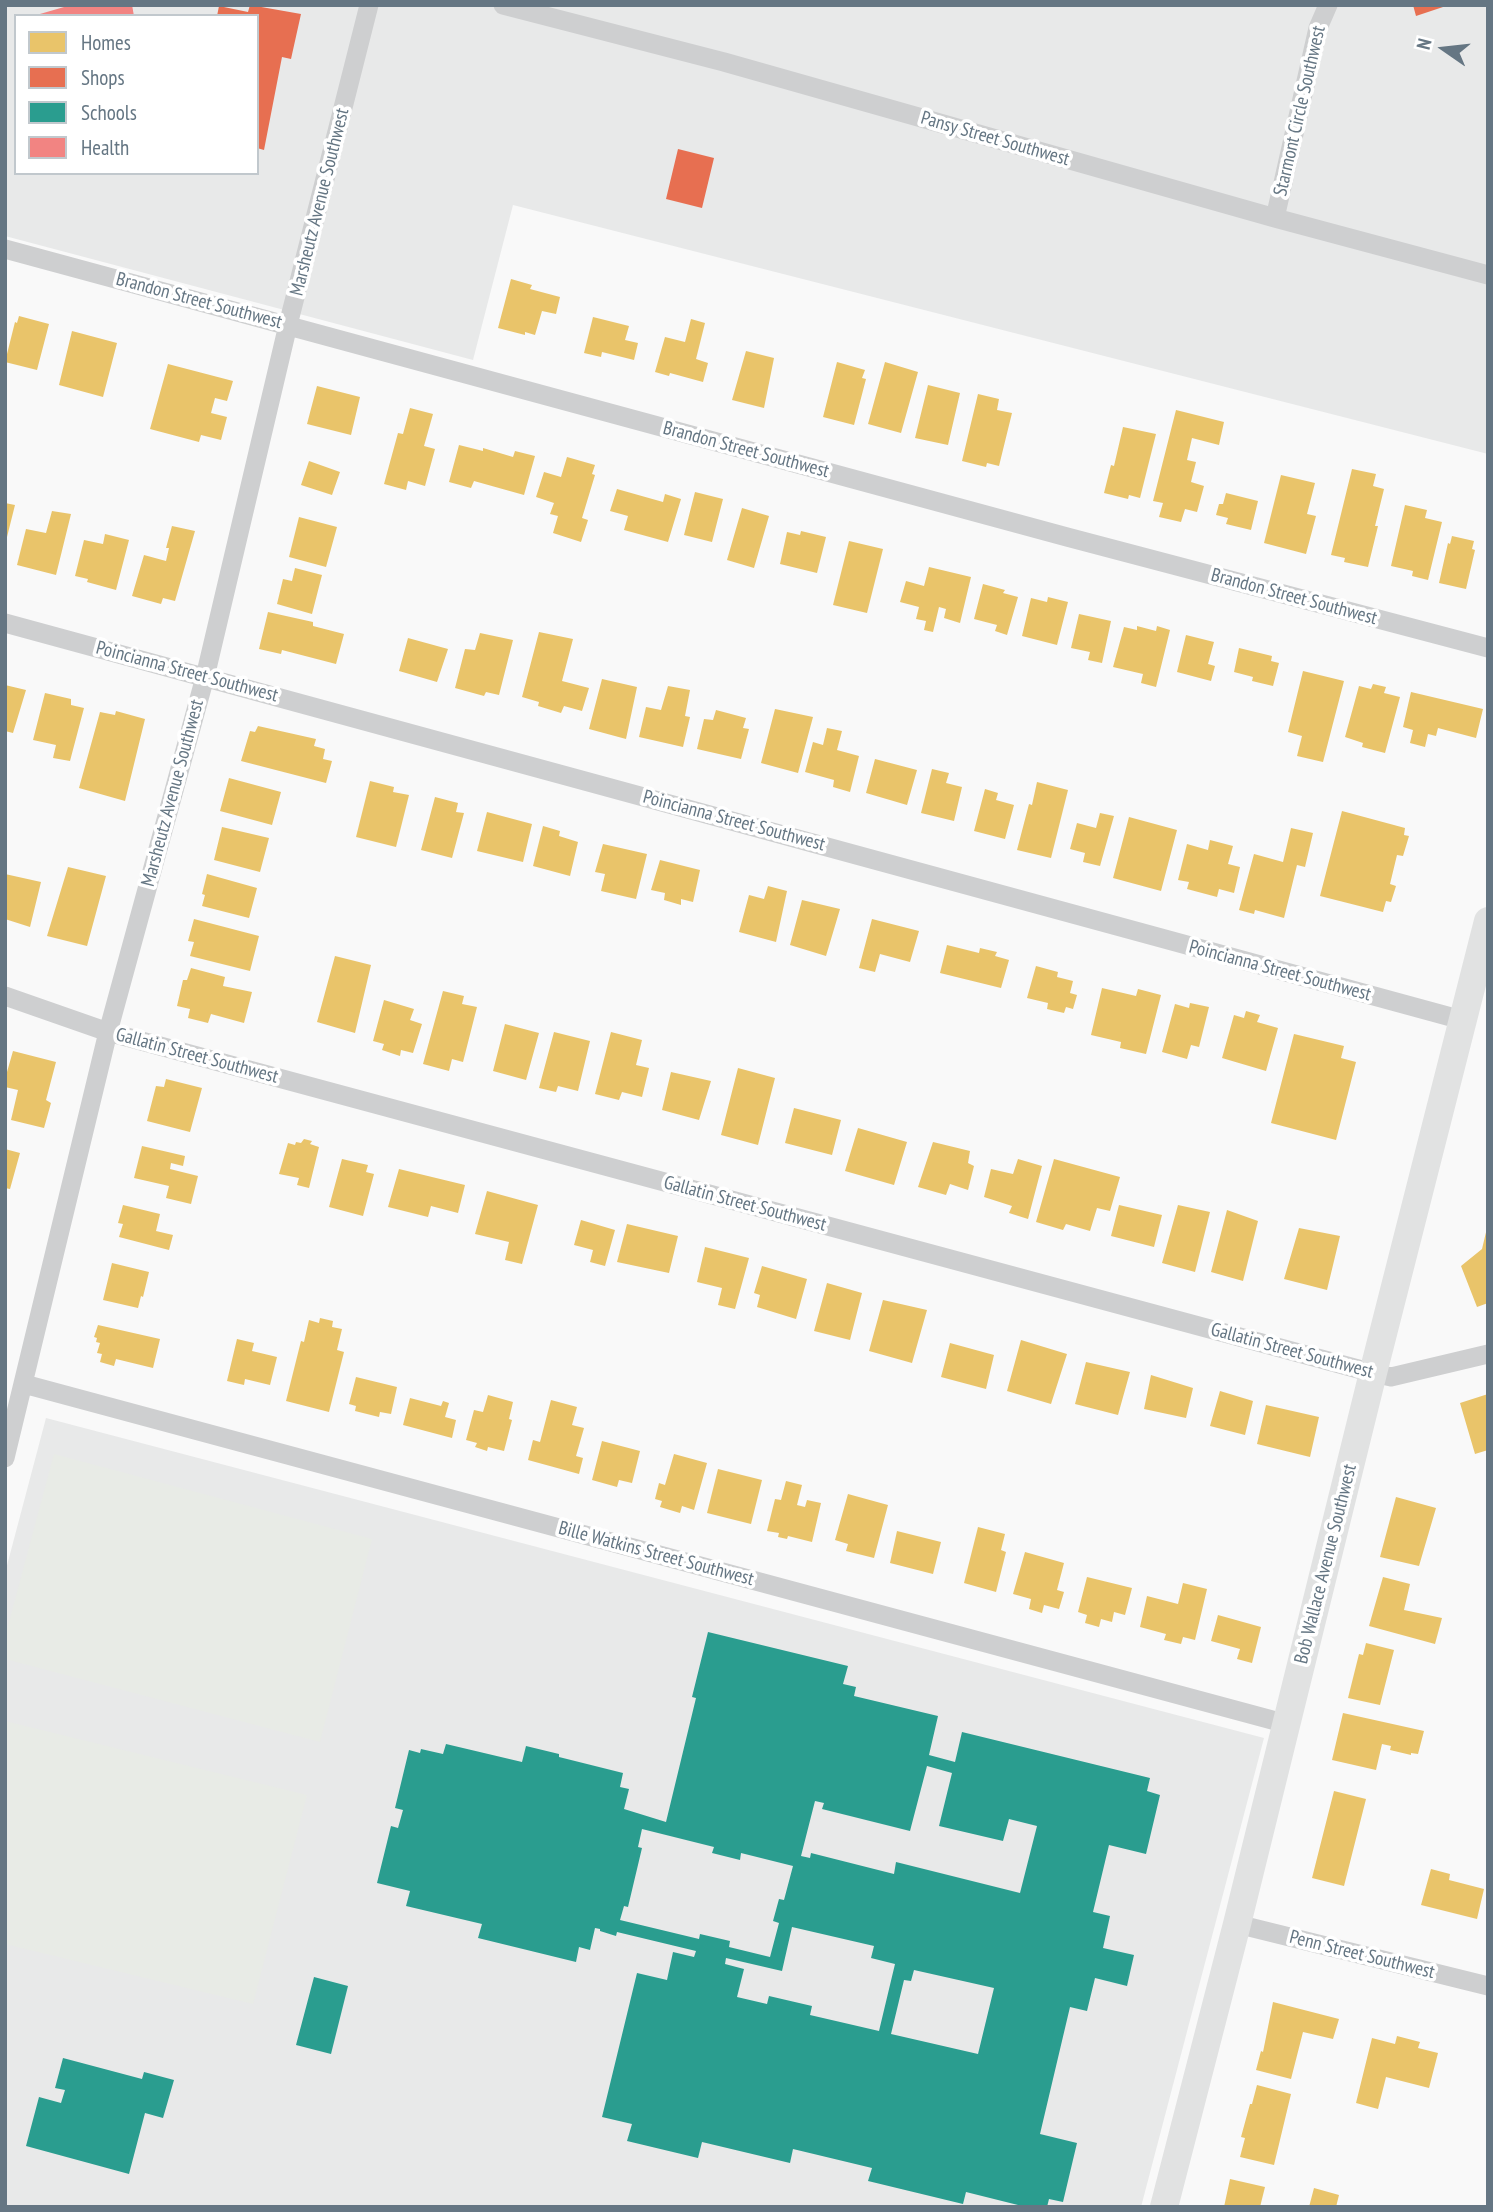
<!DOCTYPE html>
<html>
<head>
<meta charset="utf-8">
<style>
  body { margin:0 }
  #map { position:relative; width:1493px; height:2212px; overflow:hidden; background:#f9f9f9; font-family:"PT Sans Narrow",sans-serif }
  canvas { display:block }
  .frame { position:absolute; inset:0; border:7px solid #657683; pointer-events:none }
  .legend { position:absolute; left:14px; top:14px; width:245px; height:161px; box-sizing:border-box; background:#fff; border:2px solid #c1c8cd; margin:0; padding:9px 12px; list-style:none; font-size:21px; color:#657683 }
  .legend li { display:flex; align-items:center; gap:14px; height:35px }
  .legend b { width:35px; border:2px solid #c1c8cd }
  .north { position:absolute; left:1409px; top:14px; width:70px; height:70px; -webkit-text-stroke:5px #fff; paint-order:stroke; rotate:284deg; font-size:19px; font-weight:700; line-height:28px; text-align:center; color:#657683 }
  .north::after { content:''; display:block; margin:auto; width:24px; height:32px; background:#657683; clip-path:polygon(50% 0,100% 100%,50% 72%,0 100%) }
</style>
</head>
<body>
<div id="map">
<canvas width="1493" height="2212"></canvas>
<div class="frame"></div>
<ul class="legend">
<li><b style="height:19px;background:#e9c46a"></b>Homes</li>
<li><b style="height:19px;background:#e76f51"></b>Shops</li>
<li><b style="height:19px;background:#2a9d8f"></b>Schools</li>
<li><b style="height:19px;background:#f28482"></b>Health</li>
</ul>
<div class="north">N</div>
</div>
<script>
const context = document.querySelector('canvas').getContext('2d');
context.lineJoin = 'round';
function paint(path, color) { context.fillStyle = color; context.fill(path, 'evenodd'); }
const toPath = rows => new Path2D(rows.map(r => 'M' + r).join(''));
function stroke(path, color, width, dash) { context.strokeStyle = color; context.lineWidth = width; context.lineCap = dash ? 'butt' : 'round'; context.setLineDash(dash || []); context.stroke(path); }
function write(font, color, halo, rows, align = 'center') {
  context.font = font + ' "PT Sans Narrow",sans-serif'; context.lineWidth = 7; context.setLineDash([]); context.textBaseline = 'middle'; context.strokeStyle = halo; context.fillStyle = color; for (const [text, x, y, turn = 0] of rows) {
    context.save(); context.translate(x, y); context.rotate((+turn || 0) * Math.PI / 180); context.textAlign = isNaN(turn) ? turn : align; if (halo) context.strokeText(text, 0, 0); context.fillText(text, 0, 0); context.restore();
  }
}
paint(toPath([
  [5,5,1488,5,1488,454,513,205,473,360,5,236],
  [16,16,257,16,257,173,16,173],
  [46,1418,1264,1738,1141,2207,5,2207,5,1573]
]), '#e8e9e9');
paint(toPath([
  [54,1454,372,1539,320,1742,5,1659,5,1637],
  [5,1721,307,1795,253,2004,5,1944]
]), '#e8ebe6');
paint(toPath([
  [511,279,532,285,530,289,560,297,556,314,542,311,535,335,525,332,525,335,498,328],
  [19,316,49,324,37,370,5,362,15,322,17,323],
  [593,317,629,326,625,340,638,343,634,360,602,352,601,357,584,353],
  [691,319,705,323,696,359,708,363,703,382,670,373,669,376,655,372,665,337,685,342],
  [72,331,117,343,103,397,59,385],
  [746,351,774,358,764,408,732,400],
  [837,362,865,370,862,378,866,379,854,425,823,417],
  [885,362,918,372,901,433,868,424],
  [168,364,233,381,227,401,215,398,211,413,227,417,221,440,201,435,199,442,150,429],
  [928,385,960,393,948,445,915,438],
  [317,386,360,397,351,435,307,424],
  [978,394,999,399,997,410,1012,413,999,466,987,463,986,467,962,461],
  [410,408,433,414,424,446,435,449,425,486,408,481,406,490,384,484,398,433,403,434],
  [1176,410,1224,422,1219,445,1192,438,1187,460,1196,462,1191,482,1204,486,1197,512,1185,509,1181,522,1159,517,1163,503,1153,501],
  [1123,427,1156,434,1140,498,1129,495,1128,499,1104,493,1111,465,1114,466],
  [459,445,483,451,483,448,513,457,515,451,535,456,524,495,474,481,471,488,449,482],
  [567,457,595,465,592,474,595,475,582,518,588,520,581,542,553,533,558,516,550,514,554,503,536,497,544,472,561,477],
  [309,461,340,472,332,495,301,485],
  [1352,469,1376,474,1373,486,1384,489,1375,526,1378,526,1368,567,1344,562,1345,558,1331,555],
  [1281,475,1315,483,1307,514,1316,516,1306,554,1264,543],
  [617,489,663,502,665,494,681,499,668,542,624,530,628,516,610,511],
  [695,492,723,499,712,542,684,535],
  [1226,493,1258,501,1251,530,1226,524,1228,518,1216,515,1219,504,1223,504],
  [5,503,15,505,6,541,5,541],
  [1405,505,1427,510,1425,518,1442,522,1428,580,1412,576,1413,571,1391,566],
  [742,508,769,516,754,568,727,560],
  [52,511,71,514,56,575,17,565,26,529,46,533],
  [299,517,337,527,326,567,289,557],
  [172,526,195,531,175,601,163,598,161,604,132,596,144,555,166,561,169,548,166,548],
  [801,531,826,537,817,573,780,564,787,532,800,535],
  [105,534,129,540,116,590,87,582,88,579,75,576,84,540,103,544],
  [1452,536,1474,541,1472,549,1475,550,1466,589,1439,583,1448,543,1450,544],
  [849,541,883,549,867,613,833,605],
  [929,567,971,577,960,623,944,618,946,609,939,607,933,632,924,630,926,621,916,619,919,607,900,602,906,581,924,586],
  [295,568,322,575,312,614,277,604,283,579,292,581],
  [983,584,1005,590,1003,593,1018,597,1007,635,995,631,997,625,974,619],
  [1048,597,1068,602,1057,645,1022,636,1031,598,1047,602],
  [268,612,313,622,313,626,344,634,336,664,282,650,281,654,259,649],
  [1079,614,1111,621,1102,663,1088,660,1090,652,1071,648],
  [1137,626,1156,631,1157,626,1170,630,1156,687,1141,683,1143,674,1113,667,1124,627,1137,630],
  [539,632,573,639,562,681,589,688,582,711,564,706,561,713,538,706,539,702,522,697],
  [480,633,513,640,499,695,486,692,484,696,455,688,465,649,475,650],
  [1186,635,1214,642,1208,664,1215,666,1211,681,1177,672],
  [408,638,448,649,437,682,399,671],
  [1239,648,1272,656,1271,661,1279,663,1273,686,1252,681,1253,677,1234,672],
  [1303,671,1344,681,1323,762,1297,756,1302,736,1288,732],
  [602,679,637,687,626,739,589,729],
  [1373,684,1386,687,1384,693,1400,697,1385,753,1362,747,1363,743,1345,737,1359,686,1371,689],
  [5,685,26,690,13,733,5,731],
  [668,686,690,690,685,716,690,717,683,747,639,737,646,707,661,710],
  [1411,692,1483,709,1476,738,1438,728,1436,736,1428,734,1425,747,1410,743,1413,730,1403,727],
  [45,693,71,699,71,705,84,708,70,761,53,758,56,745,33,740],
  [775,709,813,717,798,773,761,763],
  [716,710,746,718,743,728,749,729,741,759,697,749,704,719,713,720],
  [116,711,145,719,125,801,79,788,100,712,115,715],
  [258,726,316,739,314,746,325,749,323,759,332,761,326,783,241,761,250,731,255,732],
  [827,728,842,731,837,750,859,756,850,792,833,787,834,780,805,772,813,742,823,745],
  [875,759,917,770,907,805,866,793],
  [932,769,949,773,946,783,962,787,954,821,921,813],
  [229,778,281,792,272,825,220,811],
  [370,781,394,787,393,792,409,795,396,847,356,837],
  [1037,782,1068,790,1051,858,1017,850,1029,804,1032,805],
  [985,789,998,793,996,800,1014,805,1005,839,974,831],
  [435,797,458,803,456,812,464,813,452,858,421,850],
  [1342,811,1405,828,1404,835,1409,836,1403,856,1397,855,1390,884,1396,886,1391,902,1386,901,1383,912,1320,896],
  [487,812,532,824,523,862,477,851],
  [1100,813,1114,816,1100,866,1083,862,1085,853,1070,849,1077,823,1096,828],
  [1129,817,1177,830,1161,891,1113,878],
  [543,826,560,831,559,836,578,842,570,876,533,866],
  [222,827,269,838,260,872,214,860],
  [1291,828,1313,833,1305,867,1297,865,1284,918,1255,910,1254,914,1239,910,1254,854,1283,862],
  [1210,840,1233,846,1228,864,1240,867,1234,893,1219,889,1217,897,1187,889,1189,882,1178,880,1187,844,1208,850],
  [603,844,647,854,636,899,601,891,605,874,595,872],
  [660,860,700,870,693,902,681,899,681,905,664,900,665,893,651,890],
  [68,867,106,876,87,946,47,936],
  [5,874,41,882,30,927,5,919],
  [207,874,257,888,249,918,202,906,205,895,202,894],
  [768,886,787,891,776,942,739,932,749,895,764,899],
  [802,900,840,909,826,956,790,945],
  [194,919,259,936,250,971,190,956,194,942,188,941],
  [872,919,919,931,910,962,880,954,875,972,859,968],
  [947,945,979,953,980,948,997,952,995,956,1009,960,1001,988,940,973],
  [335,956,371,965,355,1033,317,1022],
  [1036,966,1058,972,1057,977,1073,981,1070,993,1077,995,1073,1009,1066,1007,1064,1013,1047,1009,1048,1003,1027,998],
  [191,968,225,977,223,986,252,992,244,1023,211,1014,208,1023,188,1018,190,1009,177,1006,183,980,187,980],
  [1102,988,1136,996,1138,989,1161,995,1146,1054,1120,1048,1121,1042,1091,1035],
  [443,991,464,996,462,1004,477,1007,463,1062,452,1059,449,1071,423,1064],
  [384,1000,414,1009,410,1020,422,1024,413,1053,401,1050,400,1056,382,1050,384,1044,373,1041],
  [1190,1003,1209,1007,1199,1047,1191,1045,1187,1059,1162,1052,1175,1004,1189,1008],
  [1246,1011,1260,1015,1257,1022,1278,1028,1266,1071,1222,1058,1234,1015,1244,1018],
  [505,1024,539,1033,526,1080,493,1071],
  [554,1032,590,1041,578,1091,558,1086,556,1092,539,1088],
  [611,1032,642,1040,636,1065,649,1068,642,1097,622,1092,619,1100,595,1094],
  [1294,1034,1344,1046,1341,1058,1356,1062,1336,1140,1271,1123],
  [13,1051,56,1062,46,1100,51,1103,44,1128,11,1120,18,1090,5,1087,5,1079],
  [738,1068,775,1078,758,1145,721,1135],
  [671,1072,711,1081,699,1120,662,1110],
  [166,1079,202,1088,190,1132,147,1121,156,1086,164,1087],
  [794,1108,841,1120,832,1155,785,1143],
  [858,1128,907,1142,894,1185,845,1171],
  [304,1139,312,1141,310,1144,319,1147,309,1188,297,1185,299,1178,279,1174,288,1143,295,1145,296,1142,301,1143],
  [933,1142,970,1151,968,1163,974,1166,968,1190,950,1184,946,1195,918,1187],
  [142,1146,185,1156,183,1166,171,1163,170,1169,198,1176,191,1204,166,1198,169,1186,134,1178],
  [5,1149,20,1153,10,1189,5,1188],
  [342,1159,368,1165,366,1172,374,1174,363,1216,329,1207],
  [1018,1159,1042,1166,1028,1219,1009,1213,1012,1206,984,1197,991,1169,1013,1174],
  [1054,1159,1120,1177,1110,1211,1097,1208,1090,1231,1066,1224,1063,1230,1036,1222],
  [399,1169,465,1185,458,1213,431,1206,428,1217,388,1207],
  [487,1191,538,1205,522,1264,505,1260,509,1242,475,1234],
  [123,1205,160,1214,156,1231,173,1235,169,1250,119,1237,123,1224,118,1223],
  [1119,1205,1162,1215,1154,1247,1111,1236],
  [1178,1205,1210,1212,1195,1272,1162,1263],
  [1227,1210,1258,1221,1243,1281,1211,1272],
  [581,1220,615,1230,605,1266,590,1262,593,1250,574,1245],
  [627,1224,678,1236,669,1273,617,1262],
  [1299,1228,1340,1236,1327,1290,1284,1279],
  [1487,1228,1488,1303,1477,1307,1461,1266,1482,1249],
  [705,1247,749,1258,735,1309,718,1305,722,1288,697,1282],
  [112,1263,149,1272,143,1297,141,1296,138,1308,103,1300],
  [762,1266,807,1279,796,1319,757,1307,760,1295,754,1293],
  [827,1283,862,1293,850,1340,814,1331],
  [883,1300,927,1310,912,1363,869,1351],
  [320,1318,333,1321,332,1327,342,1329,337,1350,344,1352,329,1412,286,1401,301,1341,304,1342,309,1320,319,1323],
  [98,1325,160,1339,153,1368,116,1359,114,1366,100,1362,102,1354,97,1353,100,1343,96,1342,97,1338,94,1337],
  [237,1339,254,1343,252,1351,277,1357,270,1385,245,1379,244,1385,227,1381],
  [1021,1340,1067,1354,1051,1404,1007,1391],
  [950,1343,994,1355,986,1389,941,1377],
  [1086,1362,1130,1372,1118,1415,1075,1404],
  [1151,1375,1193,1388,1186,1418,1144,1409],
  [356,1377,397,1387,391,1414,380,1412,379,1417,355,1411,356,1406,349,1404],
  [1220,1391,1253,1401,1245,1435,1210,1426],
  [1488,1394,1488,1450,1475,1454,1460,1403],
  [488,1395,513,1402,509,1419,512,1420,504,1451,488,1447,487,1451,475,1447,477,1443,466,1440,474,1410,483,1412],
  [410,1398,441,1406,443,1401,449,1403,445,1417,456,1420,452,1438,403,1425],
  [551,1400,577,1407,572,1425,584,1428,576,1456,583,1458,579,1474,528,1460,533,1440,540,1442],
  [1266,1405,1319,1417,1310,1457,1257,1444],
  [602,1441,640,1451,632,1483,619,1480,617,1487,592,1480],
  [674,1454,707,1463,694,1510,682,1506,680,1513,660,1507,662,1501,655,1499,659,1483,665,1485],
  [718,1469,762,1480,751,1524,707,1513],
  [786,1481,802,1485,797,1505,805,1507,807,1500,821,1503,812,1542,788,1536,787,1539,778,1537,779,1533,767,1531,775,1499,781,1500],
  [848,1494,888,1505,874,1558,846,1551,848,1544,835,1540],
  [1396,1497,1436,1508,1419,1566,1380,1557],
  [978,1527,1005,1534,1001,1550,1006,1552,996,1592,964,1583],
  [897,1531,941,1542,933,1574,890,1563],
  [1025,1552,1064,1563,1057,1590,1064,1592,1059,1609,1044,1605,1042,1613,1029,1609,1031,1599,1013,1594],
  [1087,1577,1132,1588,1125,1615,1114,1612,1112,1622,1101,1619,1099,1627,1085,1623,1087,1615,1078,1612],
  [1383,1577,1410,1584,1404,1610,1442,1618,1435,1644,1369,1626],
  [1183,1583,1207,1589,1195,1640,1183,1637,1181,1644,1164,1640,1166,1634,1140,1627,1147,1596,1178,1604],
  [1218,1615,1261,1627,1252,1663,1237,1659,1240,1649,1211,1641],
  [1366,1643,1394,1650,1380,1705,1348,1698,1359,1654,1363,1655],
  [1343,1713,1424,1731,1418,1754,1411,1753,1411,1755,1390,1750,1391,1746,1382,1744,1376,1770,1332,1760],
  [1334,1791,1366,1799,1344,1886,1312,1878],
  [1431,1869,1450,1874,1449,1880,1484,1889,1477,1919,1421,1905],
  [1273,2002,1339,2019,1333,2039,1303,2032,1291,2079,1256,2070,1261,2051,1263,2052],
  [1397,2036,1420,2042,1418,2048,1438,2053,1429,2088,1386,2077,1378,2109,1356,2103,1372,2038,1395,2044],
  [1257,2085,1291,2094,1274,2165,1240,2157,1245,2138,1241,2137,1250,2104,1252,2104],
  [1230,2179,1265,2187,1260,2207,1224,2207],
  [1314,2188,1339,2195,1336,2207,1309,2207]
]), '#e9c46a');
paint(toPath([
  [250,5,301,14,291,59,282,57,264,150,257,148,257,16,217,16,219,6,248,12],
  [1413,5,1446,5,1446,6,1416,16],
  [678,149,714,158,702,208,666,199]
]), '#e76f51');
paint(toPath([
  [708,1632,848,1666,843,1684,856,1687,854,1696,938,1716,929,1755,955,1762,962,1732,1150,1778,1147,1791,1160,1795,1146,1854,1109,1845,1093,1912,1110,1916,1103,1948,1134,1955,1127,1986,1095,1978,1087,2011,1070,2007,1040,2134,1077,2143,1063,2202,1049,2199,1047,2207,1026,2207,966,2192,963,2204,868,2181,872,2168,793,2149,790,2163,702,2142,698,2158,627,2141,632,2124,602,2117,637,1973,667,1980,673,1952,694,1957,696,1951,617,1932,616,1936,600,1931,600,1929,595,1928,590,1950,579,1947,576,1962,478,1938,482,1924,406,1906,410,1891,377,1883,391,1826,398,1828,403,1810,395,1808,409,1750,420,1753,421,1749,443,1754,446,1744,522,1762,526,1746,559,1754,559,1757,623,1773,620,1787,629,1789,624,1809,666,1822,696,1698,692,1697],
  [927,1766,952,1773,939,1826,1003,1841,1009,1819,1037,1826,1020,1893,896,1862,894,1874,811,1853,810,1858,801,1856,815,1801,824,1803,822,1809,910,1831],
  [642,1829,714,1847,712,1853,740,1860,741,1853,793,1866,784,1900,779,1899,773,1921,779,1923,770,1957,729,1947,730,1941,700,1934,699,1939,620,1920,624,1906,628,1907,642,1848,638,1847],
  [792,1927,874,1946,871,1958,895,1964,879,2031,810,2015,812,2006,769,1996,767,2004,737,1997,744,1969,725,1964,726,1958,782,1971],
  [914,1970,994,1988,978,2054,891,2034,904,1980,911,1981],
  [314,1977,348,1986,331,2054,296,2045],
  [63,2058,142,2079,144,2072,174,2080,163,2118,145,2113,129,2174,26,2146,39,2097,61,2103,65,2090,55,2088]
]), '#2a9d8f');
paint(toPath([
  [71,5,132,5,134,16,33,16]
]), '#f28482');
stroke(toPath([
  [503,5,724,62,1275,218,1488,275],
  [1275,218,1318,28,1328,5],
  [5,249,1067,537,1488,648],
  [5,623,1462,1020],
  [5,996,108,1032,1373,1373,1391,1377,1488,1354],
  [24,1384,1287,1724],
  [5,1458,108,1032,205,677,288,325,369,5],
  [1237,1924,1488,1986]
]), '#cecfd0', 19);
stroke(toPath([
  [1164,2207,1237,1924,1373,1373,1488,921]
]), '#e1e2e2', 28);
write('19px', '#657683', '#fff', [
  ["Starmont Circle Southwest",1300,111,-77],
  ["Pansy Street Southwest",995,139,16],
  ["Marsheutz Avenue Southwest",320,202,-76],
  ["Brandon Street Southwest",199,301,15],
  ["Brandon Street Southwest",746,450,15],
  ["Brandon Street Southwest",1294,597,15],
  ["Poincianna Street Southwest",187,672,15],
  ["Marsheutz Avenue Southwest",173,793,-75],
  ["Poincianna Street Southwest",734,821,15],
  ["Poincianna Street Southwest",1280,971,15],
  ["Gallatin Street Southwest",197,1056,15],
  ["Gallatin Street Southwest",745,1204,15],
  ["Gallatin Street Southwest",1292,1351,15],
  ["Bille Watkins Street Southwest",656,1554,15],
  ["Bob Wallace Avenue Southwest",1326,1564,-76],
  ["Penn Street Southwest",1362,1955,14]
]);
</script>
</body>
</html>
